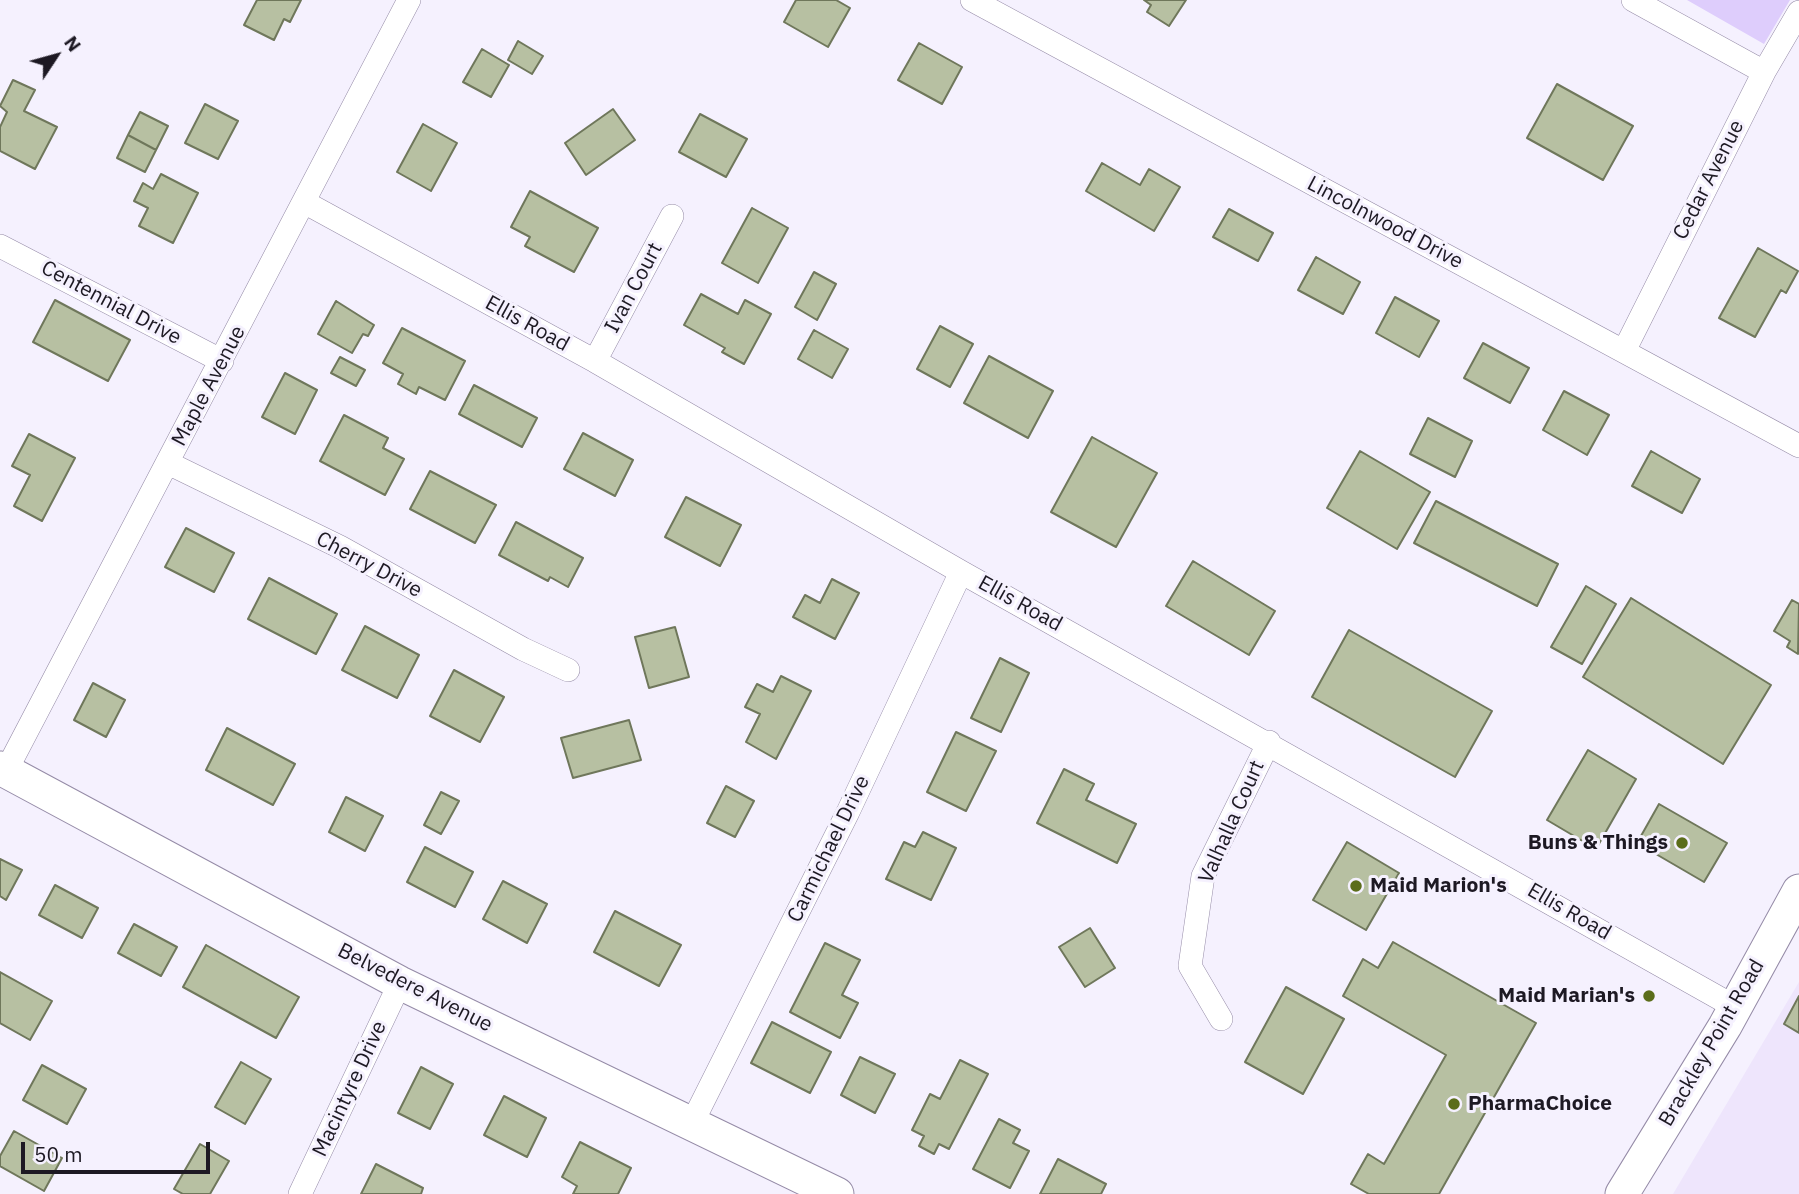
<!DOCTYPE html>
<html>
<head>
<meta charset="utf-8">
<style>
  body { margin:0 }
  #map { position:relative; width:1799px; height:1194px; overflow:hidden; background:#f5f1fe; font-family:"IBM Plex Sans",sans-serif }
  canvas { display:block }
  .north { position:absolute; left:21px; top:21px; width:70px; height:70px; -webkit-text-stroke:5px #f5f1fe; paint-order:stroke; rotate:54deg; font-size:19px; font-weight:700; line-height:28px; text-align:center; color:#1d1923 }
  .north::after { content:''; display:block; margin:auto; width:24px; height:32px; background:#1d1923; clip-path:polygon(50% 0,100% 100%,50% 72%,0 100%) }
  .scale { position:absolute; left:21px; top:1142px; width:189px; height:32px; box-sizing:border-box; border:4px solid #1d1923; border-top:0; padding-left:9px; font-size:21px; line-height:24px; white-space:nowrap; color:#1d1923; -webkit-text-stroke:5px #f5f1fe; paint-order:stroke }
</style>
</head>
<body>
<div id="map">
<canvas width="1799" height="1194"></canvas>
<div class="north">N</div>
<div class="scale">50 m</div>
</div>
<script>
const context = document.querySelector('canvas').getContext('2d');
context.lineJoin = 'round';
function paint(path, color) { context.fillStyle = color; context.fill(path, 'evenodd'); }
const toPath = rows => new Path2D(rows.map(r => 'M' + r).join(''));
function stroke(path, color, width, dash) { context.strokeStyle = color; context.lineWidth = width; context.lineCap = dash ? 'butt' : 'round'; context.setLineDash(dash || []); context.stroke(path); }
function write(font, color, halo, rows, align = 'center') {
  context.font = font + ' "IBM Plex Sans",sans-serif'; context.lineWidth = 6; context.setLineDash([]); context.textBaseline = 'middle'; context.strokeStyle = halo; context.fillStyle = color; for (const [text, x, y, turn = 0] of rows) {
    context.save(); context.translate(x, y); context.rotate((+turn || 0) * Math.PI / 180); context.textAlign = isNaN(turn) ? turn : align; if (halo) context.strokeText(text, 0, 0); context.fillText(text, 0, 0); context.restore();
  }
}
paint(toPath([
  [1799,982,1799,1194,1673,1194]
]), '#eee5fc');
paint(toPath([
  [1687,0,1790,0,1764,44]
]), '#decdfc');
const building = toPath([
  [257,0,301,0,290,22,284,19,274,40,244,25,257,0],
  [796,0,836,0,850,8,828,47,784,22,796,0],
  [1144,0,1186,0,1169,26,1147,12,1151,5,1144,0],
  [518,41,543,56,532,74,508,60,518,41],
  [919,43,962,67,942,104,898,80,919,43],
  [482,49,509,65,491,97,463,82,482,49],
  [13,80,35,90,24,111,57,127,35,169,0,151,0,127,7,112,0,106,13,80],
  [1557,84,1633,126,1603,180,1527,138,1557,84],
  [205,104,238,121,218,159,185,143,205,104],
  [613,109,635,140,586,175,565,143,613,109],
  [140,112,168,126,156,150,128,135,140,112],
  [700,114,747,139,726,177,679,152,700,114],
  [423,124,457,143,431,191,397,172,423,124],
  [128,135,156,150,145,172,117,158,128,135],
  [1102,163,1140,185,1149,169,1180,187,1154,231,1086,191,1102,163],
  [161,174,198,193,173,243,139,226,148,208,134,201,143,183,153,189,161,174],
  [530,191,598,228,574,272,525,246,530,237,511,227,530,191],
  [752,208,788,228,758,283,722,263,752,208],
  [1229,209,1273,233,1258,261,1213,237,1229,209],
  [1758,248,1798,271,1786,293,1781,290,1755,337,1719,318,1758,248],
  [1316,257,1360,282,1343,314,1298,290,1316,257],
  [814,272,836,284,817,320,795,307,814,272],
  [701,294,738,314,745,300,771,314,744,364,722,352,725,348,684,325,701,294],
  [1395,297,1439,321,1419,357,1376,333,1395,297],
  [55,300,130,340,108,381,33,342,55,300],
  [336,301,374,325,368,336,363,334,352,353,318,334,336,301],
  [940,326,973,344,950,387,917,369,940,326],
  [402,328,465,361,445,400,419,387,416,394,398,384,403,374,383,363,402,328],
  [814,330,848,349,832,378,798,359,814,330],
  [1483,343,1529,368,1510,403,1464,378,1483,343],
  [989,356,1053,391,1028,438,964,403,989,356],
  [340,357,365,370,356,386,331,373,340,357],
  [285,373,317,390,295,434,262,417,285,373],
  [474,385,537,418,522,447,459,414,474,385],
  [1564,391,1609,415,1587,455,1543,430,1564,391],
  [344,415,388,438,383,448,404,459,385,495,320,461,344,415],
  [1428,418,1472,441,1455,477,1410,454,1428,418],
  [583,433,633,460,615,496,564,469,583,433],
  [29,434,75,458,42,521,14,506,30,475,12,466,29,434],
  [1092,437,1157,473,1116,547,1051,512,1092,437],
  [1360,451,1430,492,1397,549,1327,508,1360,451],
  [1651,451,1700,479,1682,513,1632,486,1651,451],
  [430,471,496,505,475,543,410,509,430,471],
  [686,497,741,525,720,566,665,537,686,497],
  [1436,501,1558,564,1537,606,1414,543,1436,501],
  [516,522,583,558,568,587,550,577,548,581,499,555,516,522],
  [186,528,234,553,214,592,165,567,186,528],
  [1193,561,1275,611,1249,655,1166,606,1193,561],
  [269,578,337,614,316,654,248,619,269,578],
  [832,579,859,593,835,639,793,617,805,595,820,603,832,579],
  [1586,586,1616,604,1582,664,1551,647,1586,586],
  [1631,598,1771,685,1723,764,1583,677,1631,598],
  [1792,600,1799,604,1798,654,1787,647,1790,641,1774,631,1792,600],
  [365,626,419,655,397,698,342,670,365,626],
  [675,627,689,677,649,688,635,637,675,627],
  [1349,630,1492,711,1455,777,1312,697,1349,630],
  [1000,658,1029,673,1001,732,971,718,1000,658],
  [454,670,504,697,480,742,430,716,454,670],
  [781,676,811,691,776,759,746,742,760,714,745,707,757,684,773,692,781,676],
  [93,683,125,700,106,737,74,720,93,683],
  [629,720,641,760,573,778,561,738,629,720],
  [227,728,295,764,273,805,206,770,227,728],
  [956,732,996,751,966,811,927,792,956,732],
  [1588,750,1636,779,1596,849,1547,820,1588,750],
  [1064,769,1094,784,1086,800,1136,824,1117,863,1037,823,1064,769],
  [726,786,754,801,735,837,707,823,726,786],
  [441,792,459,801,441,834,424,825,441,792],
  [346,797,383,816,365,851,329,832,346,797],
  [1659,804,1727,843,1704,882,1637,843,1659,804],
  [923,832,956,848,931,900,886,879,904,842,915,847,923,832],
  [1347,842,1399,873,1366,930,1313,900,1347,842],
  [425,847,473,872,455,907,407,882,425,847],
  [0,859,22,870,6,900,0,896,0,859],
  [503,881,547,904,527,943,483,919,503,881],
  [55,885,98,908,82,938,39,915,55,885],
  [615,911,681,945,659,986,594,952,615,911],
  [134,924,177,947,161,976,118,953,134,924],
  [1090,928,1115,968,1085,987,1059,947,1090,928],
  [1393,942,1536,1023,1439,1194,1369,1194,1351,1184,1368,1154,1384,1164,1446,1055,1343,996,1363,959,1378,968,1393,942],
  [825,943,860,960,842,995,858,1003,840,1038,790,1012,825,943],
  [206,945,299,997,276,1038,183,987,206,945],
  [0,972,52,1001,30,1040,0,1023,0,972],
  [1286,987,1344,1019,1303,1094,1245,1062,1286,987],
  [1799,996,1799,1033,1784,1024,1799,996],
  [772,1022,831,1052,810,1093,751,1063,772,1022],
  [860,1057,895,1074,875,1113,841,1095,860,1057],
  [960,1060,988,1074,949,1149,939,1144,934,1154,919,1146,924,1136,912,1130,930,1094,940,1099,960,1060],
  [241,1062,271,1079,245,1124,215,1107,241,1062],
  [42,1065,86,1089,67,1124,23,1100,42,1065],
  [421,1067,453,1084,430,1129,398,1113,421,1067],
  [504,1096,546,1118,527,1157,484,1135,504,1096],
  [999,1119,1020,1130,1013,1143,1029,1151,1010,1188,973,1169,999,1119],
  [14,1131,62,1158,44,1191,0,1166,0,1156,14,1131],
  [580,1142,631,1168,618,1194,573,1194,577,1186,562,1177,580,1142],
  [200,1144,229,1161,210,1194,183,1194,174,1189,200,1144],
  [1058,1159,1106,1184,1101,1194,1040,1194,1058,1159],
  [376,1164,423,1188,421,1194,361,1194,376,1164]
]);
paint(building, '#b7c0a2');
stroke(building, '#6f775b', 2);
const minor = toPath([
  [972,0,1799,446],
  [1633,0,1764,72],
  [304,202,595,361,961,572,1735,1007],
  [0,246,222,361],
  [1624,351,1764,72,1799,12],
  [595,361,672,216],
  [168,463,340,547,523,649,568,670],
  [6,771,409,0],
  [1221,1019,1190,966,1203,876,1269,742],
  [692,1123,848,812,961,572],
  [300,1194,400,983]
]);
const secondary = toPath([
  [0,768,400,983,837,1194],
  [1622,1194,1725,1026,1799,891]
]);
stroke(minor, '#958ba7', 24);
stroke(secondary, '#958ba7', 35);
stroke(minor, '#fff', 23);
stroke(secondary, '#fff', 33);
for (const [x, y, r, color] of [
  [1682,843,7,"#5b6d1a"],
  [1356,886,7,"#5b6d1a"],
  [1649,996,7,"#5b6d1a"],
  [1454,1104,7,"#5b6d1a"]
]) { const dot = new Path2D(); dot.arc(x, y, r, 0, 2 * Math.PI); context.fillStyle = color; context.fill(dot); stroke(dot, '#f5f1fe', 2.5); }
write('21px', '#1d1923', '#f5f1fe', [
  ["Cedar Avenue",1709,180,-63],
  ["Lincolnwood Drive",1385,223,28],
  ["Ivan Court",634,288,-62],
  ["Centennial Drive",111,303,28],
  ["Ellis Road",527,324,29],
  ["Maple Avenue",209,386,-62],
  ["Cherry Drive",369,565,28],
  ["Ellis Road",1020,604,29],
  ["Valhalla Court",1232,822,-66],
  ["Carmichael Drive",829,849,-64],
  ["Ellis Road",1569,912,30],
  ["Belvedere Avenue",415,988,27],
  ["Brackley Point Road",1712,1043,-60],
  ["Macintyre Drive",350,1089,-65]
]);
write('bold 21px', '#1d1923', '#f5f1fe', [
  ["Buns & Things",1668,843],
  ["Maid Marion's",1370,886,"left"],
  ["Maid Marian's",1635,996],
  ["PharmaChoice",1468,1104,"left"]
], 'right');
</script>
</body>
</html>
